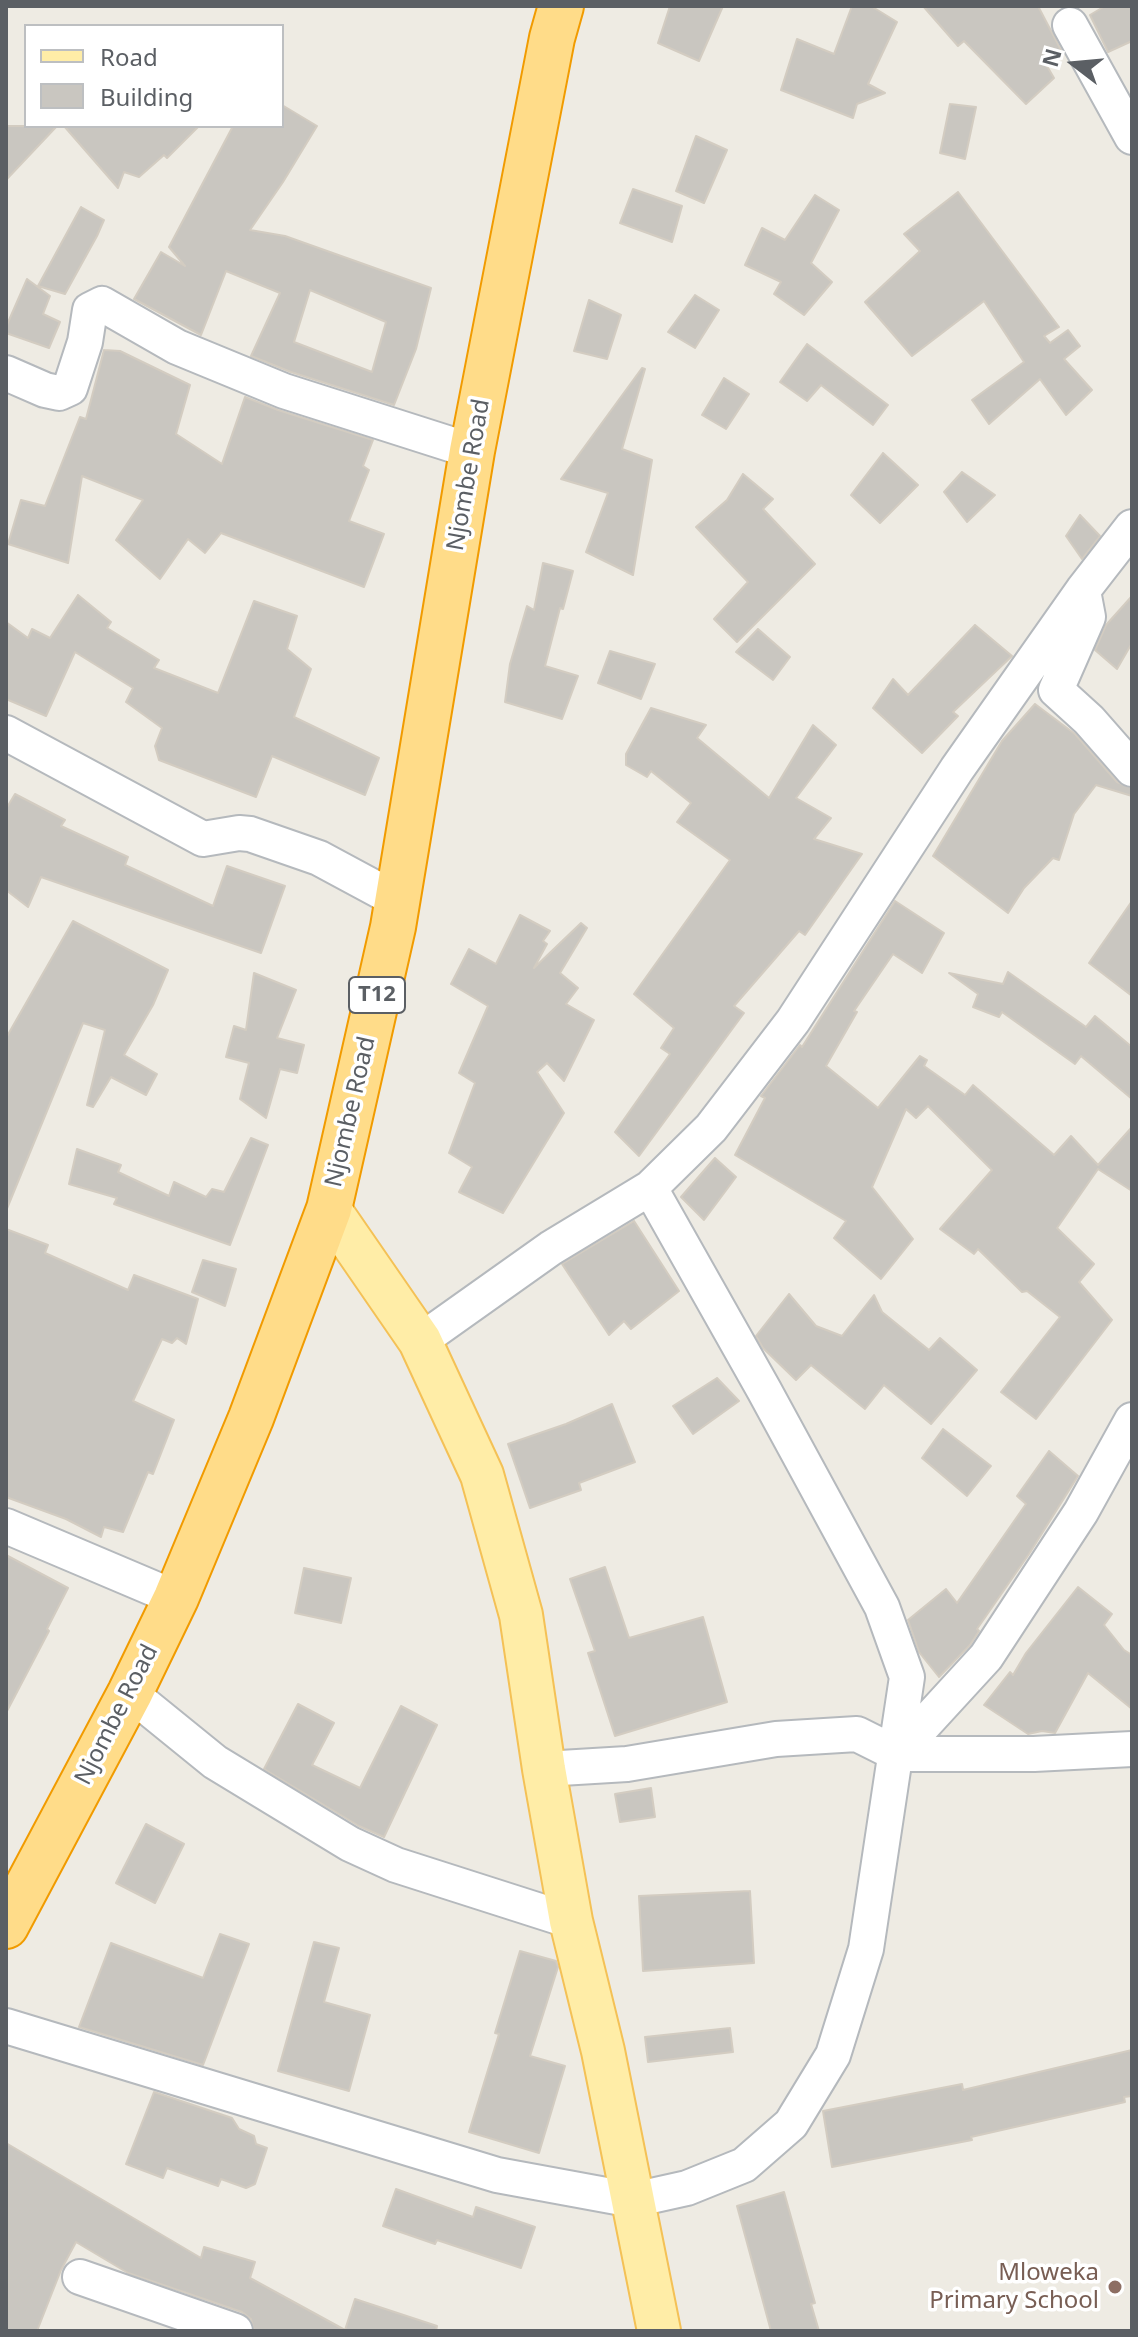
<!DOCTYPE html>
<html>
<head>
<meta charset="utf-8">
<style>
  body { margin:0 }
  #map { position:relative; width:1138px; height:2337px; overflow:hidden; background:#eeebe3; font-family:"Noto Sans",sans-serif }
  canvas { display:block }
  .frame { position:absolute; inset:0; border:8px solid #5b5f64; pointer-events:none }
  .legend { position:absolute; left:24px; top:24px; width:260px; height:104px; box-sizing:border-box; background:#fff; border:2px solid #bdbfc1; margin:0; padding:10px 14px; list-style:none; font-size:24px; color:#5b5f64 }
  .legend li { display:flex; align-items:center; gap:16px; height:40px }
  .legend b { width:40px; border:2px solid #bdbfc1 }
  .north { position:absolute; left:1034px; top:24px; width:80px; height:80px; -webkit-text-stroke:6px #fff; paint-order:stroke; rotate:286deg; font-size:22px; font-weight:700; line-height:32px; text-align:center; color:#5b5f64 }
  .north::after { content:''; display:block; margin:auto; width:28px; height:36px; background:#5b5f64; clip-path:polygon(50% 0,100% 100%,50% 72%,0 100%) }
</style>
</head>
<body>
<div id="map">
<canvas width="1138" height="2337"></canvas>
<div class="frame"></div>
<ul class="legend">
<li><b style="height:10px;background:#ffeda7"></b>Road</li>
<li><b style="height:22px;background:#c9c6c0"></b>Building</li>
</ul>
<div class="north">N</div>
</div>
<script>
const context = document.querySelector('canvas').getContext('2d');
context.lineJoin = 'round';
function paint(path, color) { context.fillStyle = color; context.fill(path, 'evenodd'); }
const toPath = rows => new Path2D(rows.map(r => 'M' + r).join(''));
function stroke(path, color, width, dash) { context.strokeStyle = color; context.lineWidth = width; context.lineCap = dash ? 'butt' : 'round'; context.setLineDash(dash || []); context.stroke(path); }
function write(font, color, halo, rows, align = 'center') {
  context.font = font + ' "Noto Sans",sans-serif'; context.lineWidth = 7; context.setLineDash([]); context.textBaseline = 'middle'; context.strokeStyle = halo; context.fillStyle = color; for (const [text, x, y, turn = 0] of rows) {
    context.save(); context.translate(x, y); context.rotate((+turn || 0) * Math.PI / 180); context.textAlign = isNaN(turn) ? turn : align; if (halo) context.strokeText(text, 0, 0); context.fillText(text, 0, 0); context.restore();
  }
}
const building = toPath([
  [670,6,723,6,699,61,658,43,670,6],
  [852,6,871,6,897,22,868,84,885,93,857,104,853,118,781,90,797,39,834,54,852,6],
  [923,6,1038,6,1061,50,1044,61,1054,78,1026,104,964,41,958,46,923,6],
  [1105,6,1132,6,1132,41,1108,52,1090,15,1105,6],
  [950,104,976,107,965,159,940,153,950,104],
  [282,105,317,126,283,182,250,230,285,236,431,288,416,349,394,405,291,372,251,356,280,293,226,271,201,335,134,299,161,252,185,266,169,247,233,126,282,126,282,105],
  [310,290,386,322,372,372,294,342,310,290],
  [6,126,57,126,6,180,6,126],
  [64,126,199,126,167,158,164,155,139,177,124,172,118,188,64,126],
  [696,136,727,150,704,203,676,191,696,136],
  [633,189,682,206,672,242,620,223,633,189],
  [958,192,1059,327,1044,336,1050,343,1068,330,1080,346,1064,359,1092,390,1066,415,1040,379,989,424,972,400,1024,362,984,301,912,356,865,302,920,251,904,234,958,192],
  [815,195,839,210,811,263,832,282,804,315,774,294,781,282,745,265,762,228,785,240,815,195],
  [81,207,104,220,97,236,65,294,38,286,81,207],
  [27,279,50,296,43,314,60,322,49,348,6,333,6,327,27,279],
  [695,295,719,310,695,348,668,332,695,295],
  [589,300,621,315,607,359,574,351,589,300],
  [807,344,888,405,873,425,821,385,807,401,780,382,807,344],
  [104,350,120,351,190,385,176,434,222,464,245,397,278,410,373,440,363,466,369,470,349,521,384,534,364,587,221,533,205,553,188,539,160,579,116,540,143,500,82,476,68,563,8,544,21,500,45,506,80,417,86,419,104,350],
  [642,368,645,369,622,449,652,460,633,575,586,552,608,493,561,479,642,368],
  [724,378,749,394,726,429,702,415,724,378],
  [883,453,918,485,880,523,851,495,883,453],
  [962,472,995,495,967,522,944,492,962,472],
  [743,474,773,499,763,509,815,564,737,642,714,619,748,582,696,527,727,500,743,474],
  [1080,515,1100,536,1082,559,1066,536,1080,515],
  [543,563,573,571,563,609,560,608,545,666,578,676,562,719,505,702,510,664,527,606,534,610,543,563],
  [78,595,111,622,107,628,159,660,154,668,218,693,254,601,297,616,287,649,311,669,294,717,379,758,365,795,272,756,256,797,159,760,155,746,162,728,126,702,133,688,75,652,46,716,6,699,6,622,28,638,32,629,50,638,78,595],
  [1132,596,1132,643,1117,669,1095,650,1106,625,1132,596],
  [975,625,1012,656,953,712,958,716,922,753,873,708,893,679,908,695,975,625],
  [758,629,790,657,773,680,736,652,758,629],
  [610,651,655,664,641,699,598,683,610,651],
  [1035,704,1075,734,1117,782,1132,788,1132,796,1096,785,1074,814,1059,860,1053,858,1024,888,1008,913,933,856,1002,741,1035,704],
  [651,708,706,725,697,738,769,798,813,725,836,745,796,798,831,818,814,839,862,854,805,935,799,931,734,1006,744,1013,639,1156,615,1132,670,1054,661,1048,674,1028,634,994,730,860,677,822,691,803,651,771,647,777,626,765,626,754,651,708],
  [15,794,65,820,61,826,128,857,125,865,213,906,227,866,285,886,261,953,41,877,28,907,6,890,6,809,15,794],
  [895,901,944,933,922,973,893,954,854,1011,857,1012,826,1066,878,1108,920,1056,927,1060,924,1066,965,1095,973,1085,1054,1155,1071,1136,1098,1165,1132,1127,1132,1191,1098,1169,1057,1228,1094,1264,1079,1282,1112,1320,1036,1419,1001,1392,1060,1317,1027,1291,1022,1292,978,1249,974,1254,940,1229,992,1170,928,1106,916,1118,906,1109,872,1187,913,1239,881,1279,834,1238,846,1221,735,1155,765,1098,761,1096,800,1045,802,1047,895,901],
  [1132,901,1132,996,1089,963,1132,901],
  [520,915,550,931,543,941,547,944,534,968,581,923,587,928,560,973,578,988,566,1004,594,1020,564,1081,547,1063,537,1072,564,1113,503,1213,459,1192,472,1167,449,1153,475,1083,459,1073,488,1006,451,984,469,949,496,964,520,915],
  [73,921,168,970,153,1005,124,1055,157,1074,146,1095,111,1077,93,1107,87,1105,105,1030,83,1023,6,1211,6,1038,73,921],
  [1008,972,1086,1027,1095,1016,1132,1047,1132,1099,1081,1056,1075,1064,1002,1012,999,1017,973,1007,978,994,949,973,1003,984,1008,972],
  [254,973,296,990,277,1038,304,1045,297,1073,280,1069,266,1118,240,1099,249,1063,226,1057,234,1026,246,1030,254,973],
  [251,1138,268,1145,230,1245,114,1204,117,1198,69,1184,77,1149,121,1165,118,1172,169,1196,174,1182,206,1197,212,1189,224,1192,251,1138],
  [715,1158,736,1177,704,1220,681,1197,715,1158],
  [634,1221,679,1291,631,1329,624,1321,609,1335,562,1264,634,1221],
  [6,1229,48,1245,45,1253,128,1290,134,1275,198,1299,186,1344,177,1338,172,1343,162,1339,133,1401,174,1420,153,1474,148,1472,123,1532,104,1527,101,1537,66,1519,6,1497,6,1229],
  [203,1260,236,1269,225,1306,192,1292,203,1260],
  [789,1294,816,1326,842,1336,874,1295,882,1312,929,1350,940,1338,977,1370,931,1424,884,1385,865,1409,811,1365,796,1380,763,1348,756,1336,789,1294],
  [717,1378,739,1401,693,1434,673,1406,717,1378],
  [612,1404,635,1462,579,1483,581,1490,530,1508,508,1444,566,1424,612,1404],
  [943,1429,991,1466,967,1496,922,1458,943,1429],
  [1049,1451,1078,1476,1029,1554,977,1629,979,1631,970,1645,939,1677,919,1652,908,1620,946,1589,957,1603,1026,1504,1017,1496,1049,1451],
  [6,1555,68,1588,47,1629,49,1631,6,1713,6,1555],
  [605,1567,629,1638,703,1617,727,1702,615,1736,588,1653,595,1651,570,1579,605,1567],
  [304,1568,351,1578,341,1623,295,1613,304,1568],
  [1078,1587,1112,1614,1104,1625,1124,1650,1132,1655,1132,1709,1088,1673,1055,1733,1042,1731,1028,1734,984,1705,1010,1672,1013,1675,1026,1653,1078,1587],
  [298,1704,334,1723,312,1765,360,1788,401,1706,437,1725,384,1837,359,1826,264,1769,298,1704],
  [651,1788,655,1817,620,1822,615,1794,651,1788],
  [146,1824,184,1844,155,1903,116,1883,146,1824],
  [750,1891,754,1963,643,1971,639,1896,750,1891],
  [220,1934,249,1944,203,2065,79,2027,111,1943,203,1978,220,1934],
  [314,1942,339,1948,324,2002,370,2015,349,2091,278,2071,314,1942],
  [520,1951,556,1961,558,1967,530,2056,565,2066,539,2153,469,2132,499,2034,495,2033,520,1951],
  [730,2028,733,2052,648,2062,645,2037,730,2028],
  [1132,2050,1132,2096,1124,2097,1125,2102,971,2137,972,2140,832,2167,823,2111,962,2084,963,2090,1132,2050],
  [154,2092,232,2118,239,2129,254,2136,256,2144,267,2148,255,2184,246,2188,221,2179,218,2186,167,2168,163,2178,126,2164,154,2092],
  [6,2143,201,2258,204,2247,255,2262,250,2278,345,2330,355,2299,437,2326,436,2331,254,2331,251,2319,242,2312,128,2273,76,2242,61,2270,37,2331,6,2331,6,2143],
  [396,2189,473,2217,476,2207,535,2227,521,2268,437,2240,435,2244,383,2226,396,2189],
  [784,2192,815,2303,811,2304,819,2331,771,2331,737,2206,784,2192]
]);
paint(building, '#c9c6c0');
stroke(building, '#d3ccc1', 2);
const minor = toPath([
  [1070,25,1132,137],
  [6,373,45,390,59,393,70,388,85,342,90,310,102,304,177,347,284,391,472,451],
  [1084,596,1088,617,1056,690,1089,720,1132,769],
  [6,733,203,839,239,833,250,834,319,858,397,900],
  [420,1341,551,1248,650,1188,711,1128,793,1021,957,769,1083,590,1132,527],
  [6,1526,176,1598],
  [130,1693,215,1762,350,1844,396,1865,571,1921],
  [897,1754,1034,1754,1132,1749],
  [544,1769,627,1764,776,1739,857,1734,897,1754,986,1657,1081,1512,1132,1420],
  [6,2026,497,2175,633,2200,687,2188,744,2165,791,2124,833,2055,866,1949,907,1677,882,1607,764,1390,650,1188],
  [80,2277,235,2331]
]);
const major = toPath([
  [329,1209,420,1341,482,1475,521,1615,544,1769,571,1921,603,2051,659,2331]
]);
const highway = toPath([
  [6,1926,130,1693,176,1598,251,1418,329,1209,393,927,472,451,552,38,561,6]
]);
stroke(minor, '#b5b9bd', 38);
stroke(major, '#f4c156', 46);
stroke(highway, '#f19b00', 48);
stroke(minor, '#fff', 34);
stroke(major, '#ffeda7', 42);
stroke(highway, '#ffdc89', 44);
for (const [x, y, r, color] of [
  [1115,2287,8,"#8d6e63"]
]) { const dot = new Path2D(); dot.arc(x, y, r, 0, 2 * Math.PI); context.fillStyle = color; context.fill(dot); stroke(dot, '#fff', 3); }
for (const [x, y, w] of [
  [377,995,56]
]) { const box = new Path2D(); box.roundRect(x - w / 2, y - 18, w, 36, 6); context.fillStyle = '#fff'; context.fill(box); stroke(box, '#5b5f64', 2); }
write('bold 22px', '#5b5f64', null, [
  ["T12",377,995]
]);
write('24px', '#5b5f64', '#fff', [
  ["Njombe Road",469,475,-80],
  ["Njombe Road",351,1112,-77],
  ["Njombe Road",117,1715,-63]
]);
write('24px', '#785e54', '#fff', [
  ["Mloweka",1099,2273],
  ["Primary School",1099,2301]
], 'right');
</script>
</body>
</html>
